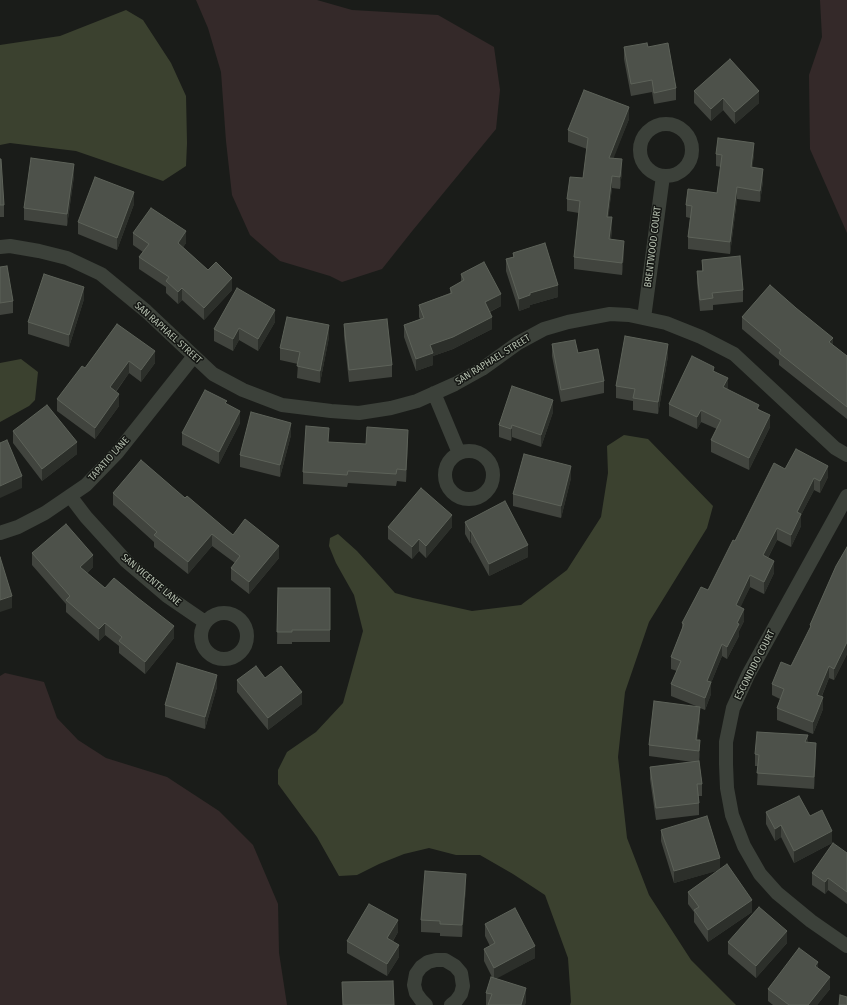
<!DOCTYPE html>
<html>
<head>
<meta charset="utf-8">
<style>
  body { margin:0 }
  canvas { display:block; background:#1a1c19 }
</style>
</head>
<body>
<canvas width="847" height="1005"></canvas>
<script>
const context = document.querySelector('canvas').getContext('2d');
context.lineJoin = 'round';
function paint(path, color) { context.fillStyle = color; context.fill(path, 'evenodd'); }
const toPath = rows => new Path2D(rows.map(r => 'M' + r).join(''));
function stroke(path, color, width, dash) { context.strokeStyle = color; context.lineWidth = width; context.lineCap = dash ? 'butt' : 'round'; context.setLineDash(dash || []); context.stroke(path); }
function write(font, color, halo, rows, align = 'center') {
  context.font = font + ' "Fira Sans Condensed",sans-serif'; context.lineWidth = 3; context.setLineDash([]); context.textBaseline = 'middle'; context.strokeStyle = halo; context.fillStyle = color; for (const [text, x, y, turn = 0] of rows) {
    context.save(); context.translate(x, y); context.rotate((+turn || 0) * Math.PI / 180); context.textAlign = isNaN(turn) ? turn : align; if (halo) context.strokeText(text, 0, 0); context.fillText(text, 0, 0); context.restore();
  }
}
paint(toPath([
  [196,0,317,0,352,10,438,15,494,47,500,90,496,129,413,230,382,269,342,282,330,276,280,261,250,235,232,195,226,141,221,72,208,28],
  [820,0,847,0,847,233,810,149,809,75,822,37],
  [5,673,44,682,57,718,78,740,106,758,167,777,219,811,253,845,278,904,279,953,287,1005,0,1005,0,676]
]), '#342929');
paint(toPath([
  [126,10,143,20,171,63,186,96,187,143,186,166,163,181,76,151,10,143,0,145,0,45,60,36],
  [21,359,38,372,35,400,29,406,0,422,0,363],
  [624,435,648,439,713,506,707,528,649,622,625,692,618,757,627,838,649,895,691,960,736,1005,570,1005,571,1002,568,958,545,895,513,874,480,855,456,855,429,848,404,854,379,864,357,875,339,876,317,837,278,784,278,770,287,752,316,732,343,703,363,631,354,595,336,563,329,546,330,538,338,534,357,551,395,593,413,598,472,611,521,605,567,570,601,517,608,473,607,446]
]), '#3b412f');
stroke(toPath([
  '640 150a26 26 0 1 1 52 0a26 26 0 1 1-52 0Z',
  [0,247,10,246,39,251,67,258,101,274,146,311,213,374,243,390,282,405,331,411,359,413,391,408,417,401,455,384,482,369,518,343,544,329,568,322,610,314,629,315,666,323,701,337,734,354,835,448,847,455],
  [644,318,663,176],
  [434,393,459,453],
  '445 475a24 24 0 1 1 48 0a24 24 0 1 1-48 0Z',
  [70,496,86,517,126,561,167,596,205,622],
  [847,496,748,675,733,708,726,742,726,764,727,788,732,815,744,846,760,874,777,893,811,921,847,946],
  [0,533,18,527,45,513,86,485,117,453,194,356],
  '201 636a23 23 0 1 1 46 0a23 23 0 1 1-46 0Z',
  [426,1005,421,1000,416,993,414,985,416,974,421,967,428,962,436,960,445,960,455,966,461,973,463,986,461,994,456,1001,451,1005]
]), '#3c413a', 14);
paint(toPath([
  [624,47,648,47,676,88,676,100,654,104,652,92,631,96,624,59],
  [694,91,759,103,735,124,723,110,711,121,694,103],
  [629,119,613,158,622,171,620,189,612,188,608,217,612,229,611,239,624,252,622,275,574,269,574,257,579,213,567,211,567,199,583,178,587,149,568,142,568,130],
  [716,154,754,155,752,167,763,181,760,202,737,199,730,254,688,249,688,237,690,218,686,217,686,205,717,193,721,167,716,166],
  [0,159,4,205,4,217,0,217],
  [74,176,67,226,24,220,24,208],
  [134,204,117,250,78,234,78,222],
  [133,233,186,243,183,247,208,270,232,290,204,320,182,300,178,304,166,293,166,287,139,269,139,257,143,252,133,245],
  [513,253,558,297,530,305,530,307,519,311,506,271,506,259,513,257],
  [702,260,743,290,743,302,713,305,713,310,700,311,697,283,697,271,702,271],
  [0,267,13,301,13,313,0,315],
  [461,274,501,306,490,312,492,329,453,349,433,356,433,365,416,371,404,337,404,325,420,319,419,317,419,305,450,293,450,288,461,282],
  [84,299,69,347,28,334,28,322],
  [742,317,833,345,847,356,847,419,779,365,779,360,742,329],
  [275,322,258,351,239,340,233,351,214,341,214,329],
  [117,324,155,363,141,382,129,373,116,392,119,406,95,439,57,411,57,399,85,368],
  [344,324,392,365,392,377,349,382,344,336],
  [329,337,320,383,297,378,298,364,280,360,280,348],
  [552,344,578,353,604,381,604,393,561,402,552,356],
  [668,356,658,414,633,410,633,401,616,398,616,386],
  [714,371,728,390,759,409,770,427,749,470,711,452,711,440,717,429,701,422,697,429,669,416,669,404],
  [227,404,240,423,219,464,182,445,182,433],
  [553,412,541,447,512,437,511,441,499,437,499,425],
  [13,431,77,454,42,481,13,443],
  [291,435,280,477,240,467,240,455],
  [329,442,366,444,408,442,406,482,397,481,396,486,348,483,347,487,303,484,303,472],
  [785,469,828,477,820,493,814,490,801,515,801,526,791,547,777,540,768,558,774,573,764,594,750,587,740,607,744,621,739,631,739,636,727,659,722,656,711,683,711,694,705,710,700,708,700,719,697,740,700,752,699,761,702,784,702,796,698,796,699,803,699,815,656,820,650,779,650,767,693,762,649,756,649,745,696,706,671,696,671,684,677,671,671,669,671,657,682,629,682,623,708,590,735,541],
  [571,478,561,518,513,506,513,494],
  [113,493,185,498,233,535,279,558,249,594,231,580,231,568,235,563,212,546,188,574,154,547,154,542,113,505],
  [465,522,528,557,489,576,471,543,470,543,465,534],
  [388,527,452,527,426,558,419,551,412,559,388,539],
  [847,547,847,654,834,680,829,678,822,696,823,709,813,734,777,720,777,708,780,699,772,695,772,684,791,666,810,628,810,625],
  [32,553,93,567,87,573,105,588,174,638,145,674,119,653,119,646,105,635,99,641,66,612,66,604,32,565],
  [278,588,330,588,330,642,292,642,292,644,277,644],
  [265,678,302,704,268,730,237,692,237,680],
  [217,687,205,729,165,717,165,705],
  [808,742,816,755,814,789,757,785,758,766,755,766,755,754],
  [766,812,810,816,832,843,794,863,781,837,775,841,766,824],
  [661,830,720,869,752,912,708,942,694,922,694,912,688,904,688,892,719,870,674,883,661,841],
  [847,853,847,904,828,890,825,894,812,885,812,873],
  [466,886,462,937,440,936,440,933,421,932,421,920],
  [485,924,535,958,496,978,526,1000,525,1005,486,1005,486,993,492,977,484,961,484,949,490,946,485,936],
  [398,932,393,941,399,957,387,976,347,953,347,941],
  [728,942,787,943,756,978,728,954],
  [818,968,830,989,817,1005,773,1005,768,1001,768,989]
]), '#41443e');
paint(toPath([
  [759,91,759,103,735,124,735,112],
  [723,98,723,110,711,121,711,109],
  [629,107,629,119,609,170,609,158],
  [754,143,754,155,751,179,751,167],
  [622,159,622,171,620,189,620,177],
  [74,164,74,176,67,226,67,214],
  [763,169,763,181,760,202,760,191],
  [612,176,612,188,607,229,607,217],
  [737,187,737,199,730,254,730,242],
  [134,192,134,204,117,250,117,238],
  [612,217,612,229,609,251,609,239],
  [186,231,186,243,178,255,178,243],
  [624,241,624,252,622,275,622,263],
  [232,278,232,290,204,320,204,308],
  [558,285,558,297,530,305,530,307,519,311,519,299,530,293],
  [84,287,84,299,69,347,69,335],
  [182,288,182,300,178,304,178,292],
  [501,294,501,306,485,314,485,302],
  [275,310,275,322,258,351,258,339],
  [492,317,492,329,453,349,433,356,433,365,416,371,416,359,430,345],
  [329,325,329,337,320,383,320,371],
  [239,328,239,340,233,351,233,339],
  [833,338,833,350,829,342],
  [668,344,668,356,658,414,658,402],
  [155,351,155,363,141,382,141,370],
  [129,361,129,373,110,399,110,387],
  [728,378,728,390,723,387],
  [119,394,119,406,95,439,95,428],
  [553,400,553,412,541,447,541,435],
  [701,410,701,422,697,429,697,417],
  [240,411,240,423,219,464,219,452],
  [770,415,770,427,749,470,749,458],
  [291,423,291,435,280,477,280,465],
  [512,425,512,437,511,441,511,429],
  [408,430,408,442,406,482,406,470],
  [77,442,77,454,42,481,42,469],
  [571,466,571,478,561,518,561,506],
  [828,466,828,477,820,493,820,481],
  [22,476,22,488,0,498,0,486],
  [814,478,814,490,801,515,801,526,791,547,791,535,797,512],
  [452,515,452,527,426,558,426,546],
  [777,528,777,540,763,567,763,555],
  [470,531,471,531,471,543,470,543],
  [212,534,212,546,188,574,188,562],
  [419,539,419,551,412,559,412,547],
  [528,545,528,557,489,576,489,564],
  [279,546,279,558,249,594,249,582],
  [93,555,93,567,80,579,80,567],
  [774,561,774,573,764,594,764,582],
  [750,575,750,587,736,617,736,605],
  [12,596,12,608,0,612,0,600],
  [744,609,744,621,739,631,739,636,727,659,727,647,737,623],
  [105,623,105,635,99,641,99,629],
  [174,626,174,638,145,674,145,662],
  [847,642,847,654,834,680,834,669],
  [722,644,722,656,711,683,711,694,705,710,705,698,707,681],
  [829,666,829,678,817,707,817,695],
  [217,675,217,687,205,729,205,717],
  [302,692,302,704,268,730,268,718],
  [823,697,823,709,813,734,813,722],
  [700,707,700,719,696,752,696,740],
  [808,735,808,746,805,742],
  [700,740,700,752,699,762,699,751],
  [816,743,816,755,814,789,814,777],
  [781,825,781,837,775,841,775,829],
  [832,831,832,843,794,863,794,851],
  [720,858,720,870,674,883,674,871],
  [466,874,466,886,462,937,462,925],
  [828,878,828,890,825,894,825,882],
  [752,900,752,912,708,942,708,930],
  [398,920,398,932,387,950,387,938],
  [787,931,787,943,756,978,756,966],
  [399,945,399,957,387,976,387,964],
  [535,946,535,958,494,980,494,968],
  [818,962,818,974,815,966],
  [830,977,830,989,817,1005,808,1005],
  [526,988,526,1000,525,1005,521,1005]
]), '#2c2f2a');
const building = toPath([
  [647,43,648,47,668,43,676,88,654,93,652,80,631,84,624,47,647,43],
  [730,59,759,91,735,112,723,98,711,109,694,91,730,59],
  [584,90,629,107,609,158,622,159,620,177,612,176,607,217,612,217,609,239,624,241,622,263,574,257,580,201,567,199,570,177,583,178,588,138,568,130,584,90],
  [718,138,754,143,751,167,763,169,760,191,737,187,730,242,688,237,692,206,686,205,688,189,717,193,722,155,716,154,718,138],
  [31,158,74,164,67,214,24,208,31,158],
  [0,159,1,159,4,205,0,205,0,159],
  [95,177,134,192,117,238,78,222,95,177],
  [151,208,186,231,178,243,208,270,216,262,232,278,204,308,182,288,178,292,166,281,169,277,139,257,149,244,133,233,151,208],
  [545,243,558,285,530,293,530,295,519,299,506,259,514,257,513,253,545,243],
  [740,256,743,290,712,293,713,298,700,300,697,271,703,271,702,260,740,256],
  [484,262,501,294,485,302,492,317,453,337,430,345,433,353,416,359,404,325,424,318,419,305,452,293,450,288,464,280,461,274,484,262],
  [7,266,13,301,0,303,0,267,7,266],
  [44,274,84,287,69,335,28,322,44,274],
  [770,285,796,308,833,338,829,342,847,356,847,407,779,353,781,350,742,317,770,285],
  [237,288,275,310,258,339,239,328,233,339,214,329,237,288],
  [287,317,329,325,320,371,297,366,300,352,280,348,287,317],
  [387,319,392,365,349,370,344,324,387,319],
  [117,324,155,351,141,370,129,361,110,387,119,394,95,428,57,399,82,366,85,368,117,324],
  [625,336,668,344,658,402,633,398,635,389,616,386,625,336],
  [575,340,578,353,598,349,604,381,561,390,552,344,575,340],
  [692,356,714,367,713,371,728,378,723,387,759,405,757,409,770,415,749,458,711,440,721,420,701,410,697,417,669,404,692,356],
  [512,386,553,400,541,435,512,425,511,429,499,425,512,386],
  [205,390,227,401,225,403,240,411,219,452,182,433,205,390],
  [47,405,77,442,42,469,13,431,47,405],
  [251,412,291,423,280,465,240,455,251,412],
  [306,426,329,428,328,442,366,444,367,427,408,430,406,470,397,469,396,474,348,471,347,475,303,472,306,426],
  [7,440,22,476,0,486,0,443,7,440],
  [796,449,828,466,820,481,814,478,797,512,801,514,791,535,777,528,763,555,774,561,764,582,750,575,736,605,744,609,737,623,739,624,727,647,722,644,707,681,711,682,705,698,671,684,681,661,671,657,684,624,682,623,701,587,708,590,733,540,735,541,774,463,785,469,796,449],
  [524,454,571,466,561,506,513,494,524,454],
  [141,460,185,498,187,496,233,535,245,519,279,546,249,582,231,568,240,556,212,534,188,562,154,535,157,532,113,493,141,460],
  [421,488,452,515,426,546,419,539,412,547,388,527,421,488],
  [505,501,528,545,489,564,471,531,470,531,465,522,505,501],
  [66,524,93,555,80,567,105,588,114,578,138,598,174,626,145,662,119,641,122,637,105,623,99,629,66,600,70,596,32,553,66,524],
  [847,547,847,642,834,669,829,666,817,695,823,697,813,722,777,708,784,689,772,684,781,662,791,666,811,626,810,625,836,566,847,547],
  [0,557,12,596,0,600,0,557],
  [278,588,330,588,330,630,292,630,292,632,277,632,278,588],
  [177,663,217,675,205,717,165,705,177,663],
  [256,666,265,678,281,666,302,692,268,718,237,680,256,666],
  [654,701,700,707,696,740,700,740,699,751,649,745,654,701],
  [757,732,808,735,805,742,816,743,814,777,757,773,759,755,755,754,757,732],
  [699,761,702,784,697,784,699,803,656,808,650,767,699,761],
  [799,796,810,816,822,810,832,831,794,851,781,825,775,829,766,812,799,796],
  [707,816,720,858,674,871,661,830,707,816],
  [833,843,847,853,847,892,828,878,825,882,812,873,833,843],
  [727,864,752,900,708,930,694,910,699,907,688,892,727,864],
  [425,871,466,874,462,925,440,924,440,921,421,920,425,871],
  [369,904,398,920,387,938,399,945,387,964,347,941,369,904],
  [759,907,787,931,756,966,728,942,759,907],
  [515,908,535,946,494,968,484,949,495,943,485,924,515,908],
  [799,948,818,962,815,966,830,977,808,1005,789,1005,768,989,799,948],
  [491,977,526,988,521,1005,488,1005,492,994,486,993,491,977],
  [393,981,394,1005,343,1005,342,982,393,981],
  [840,995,847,997,847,1005,839,1005,840,995]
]);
paint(building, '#4d514a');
stroke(building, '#5d6259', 1);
write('10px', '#b2bcac', '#151714', [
  ["BRENTWOOD COURT",653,247,-83],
  ["SAN RAPHAEL STREET",168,333,42],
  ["SAN RAPHAEL STREET",493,360,-32],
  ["TAPATIO LANE",109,459,-48],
  ["SAN VICENTE LANE",151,580,40],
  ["ESCONDIDO COURT",755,665,-63]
]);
</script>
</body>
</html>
